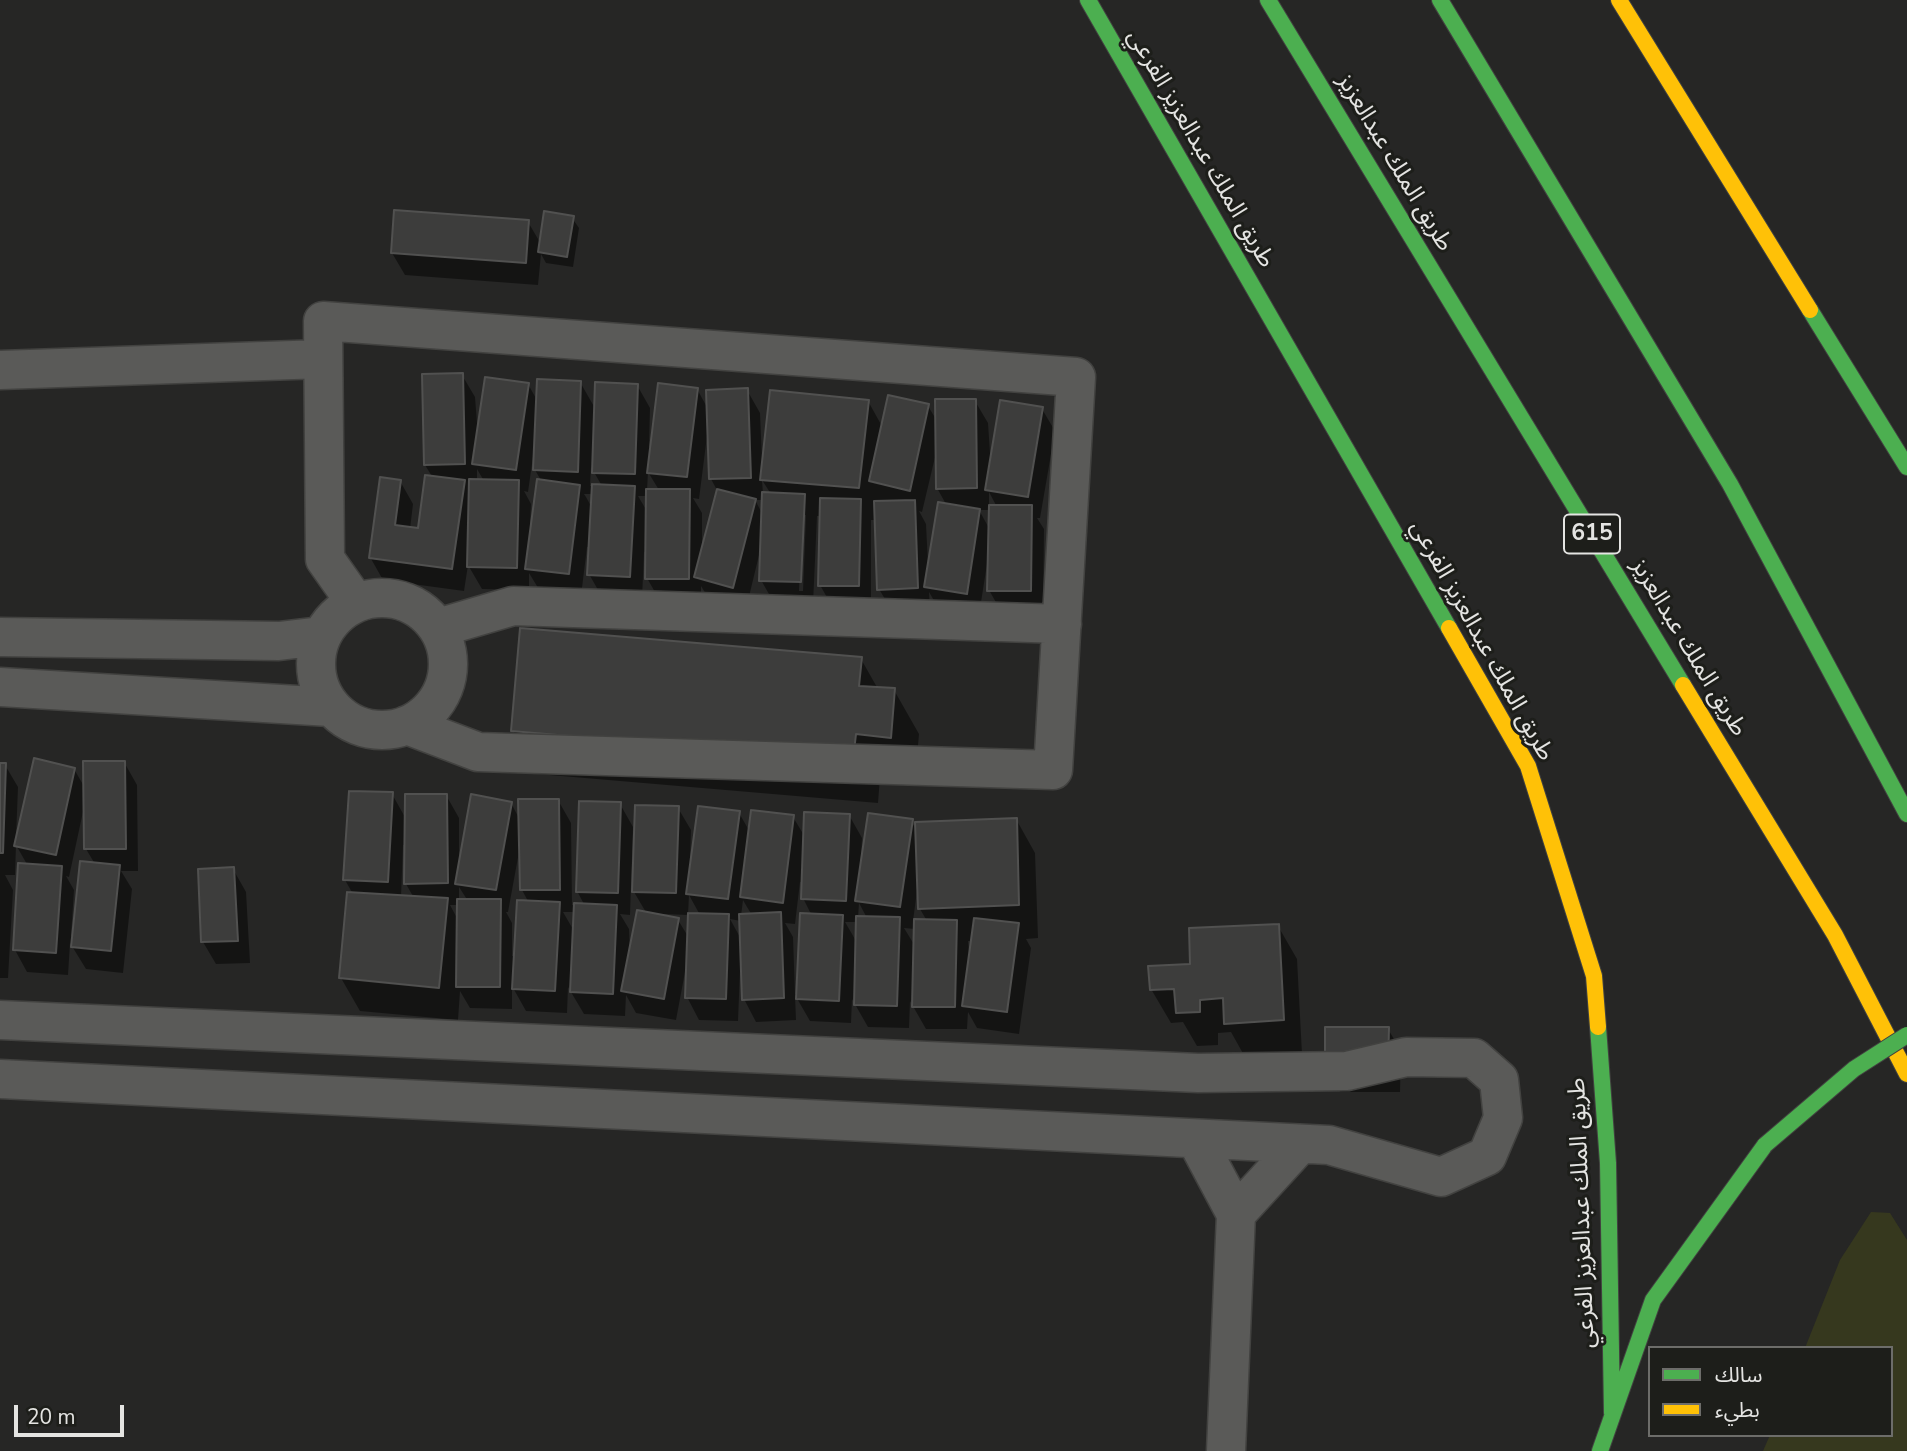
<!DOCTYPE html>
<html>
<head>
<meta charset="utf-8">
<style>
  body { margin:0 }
  #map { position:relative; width:1907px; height:1451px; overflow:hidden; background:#262625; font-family:"Nunito Sans","Noto Sans Arabic",sans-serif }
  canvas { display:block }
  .legend { position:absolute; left:1648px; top:1346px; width:245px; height:91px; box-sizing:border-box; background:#1d1e1a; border:2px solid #6d6d6a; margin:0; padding:9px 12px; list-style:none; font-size:21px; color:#e4e4e2 }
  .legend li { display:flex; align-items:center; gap:14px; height:35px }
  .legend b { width:35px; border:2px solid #6d6d6a }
  .scale { position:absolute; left:14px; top:1405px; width:110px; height:32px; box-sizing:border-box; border:4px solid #e4e4e2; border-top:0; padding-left:9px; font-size:21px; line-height:24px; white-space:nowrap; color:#e4e4e2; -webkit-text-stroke:5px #1d1e1a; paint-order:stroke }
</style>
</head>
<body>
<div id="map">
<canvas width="1907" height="1451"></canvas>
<ul class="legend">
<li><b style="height:9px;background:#4caf50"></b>سالك</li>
<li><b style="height:9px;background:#ffc107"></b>بطيء</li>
</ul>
<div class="scale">20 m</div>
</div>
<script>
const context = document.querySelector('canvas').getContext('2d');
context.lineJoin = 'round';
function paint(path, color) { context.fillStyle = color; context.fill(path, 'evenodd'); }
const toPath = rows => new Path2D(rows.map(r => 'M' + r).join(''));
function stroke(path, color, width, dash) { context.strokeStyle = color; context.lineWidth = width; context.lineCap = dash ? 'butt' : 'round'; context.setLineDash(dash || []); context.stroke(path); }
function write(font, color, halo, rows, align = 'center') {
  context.font = font + ' "Nunito Sans","Noto Sans Arabic",sans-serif'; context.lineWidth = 6; context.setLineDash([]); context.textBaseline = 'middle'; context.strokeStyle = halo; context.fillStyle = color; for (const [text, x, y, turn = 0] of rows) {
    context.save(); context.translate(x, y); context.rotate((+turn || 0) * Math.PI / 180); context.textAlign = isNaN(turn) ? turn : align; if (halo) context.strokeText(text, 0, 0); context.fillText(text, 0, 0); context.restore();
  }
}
paint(toPath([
  [1871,1212,1890,1213,1907,1240,1907,1451,1763,1451,1770,1435,1891,1435,1891,1348,1805,1348,1840,1260]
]), '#36381e');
paint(toPath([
  [572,218,579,228,573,267,546,263,541,254,538,285,405,275,392,253,528,222,541,244],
  [462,375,475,397,478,436,528,384,538,402,580,382,596,410,637,385,650,408,649,447,651,447,697,389,708,409,747,390,760,413,762,459,868,401,883,428,928,406,937,421,975,401,988,423,991,468,1042,409,1055,431,1040,518,1037,518,1044,529,1043,613,1002,613,989,590,987,564,979,615,939,609,929,592,930,610,892,611,879,589,877,520,871,520,871,608,833,608,820,585,821,516,817,516,813,604,774,603,761,580,760,551,746,609,709,599,701,586,701,601,660,601,647,578,647,552,644,552,642,599,602,597,589,574,590,547,587,547,581,596,540,591,529,573,529,590,482,589,468,565,464,591,383,580,370,557,400,481,413,504,410,529,419,530,433,478,425,465],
  [707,436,711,479,718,492,702,550,702,513,693,498,699,499],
  [936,453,937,488,947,506,928,564,926,524,919,511,922,512],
  [533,457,536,457,535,470,542,482,533,524,530,524,531,504,524,491,528,492],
  [591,467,602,486,590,486],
  [477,469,484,481,477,481],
  [648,472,659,490,647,490],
  [762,480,771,494,763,494],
  [989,492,997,507,989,507],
  [584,494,593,494,592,508,586,497],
  [638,496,648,496,648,513],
  [755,500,764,500,763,515],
  [979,510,990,510,990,530],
  [802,515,806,515,803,591,799,591],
  [861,659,878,689,894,690,919,734,915,780,880,777,878,803,538,774,513,730],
  [124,762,137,785,138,871,121,871,132,889,123,973,86,969,70,943,68,975,27,972,15,950,28,866,16,845,15,875,5,875,13,890,8,978,0,978,0,765,5,765,18,787,16,838,74,769,85,788],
  [84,807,86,849,95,864,74,936,71,936,74,890,66,876,69,877],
  [392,794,406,819,446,795,459,818,459,860,511,803,520,820,558,800,571,823,572,905,585,906,577,891,620,804,633,827,630,915,620,914,629,929,630,955,647,914,634,892,678,808,691,830,690,862,692,862,739,813,750,832,793,817,805,837,849,815,862,838,861,859,863,859,911,821,917,831,1016,819,1035,853,1038,938,1026,939,1031,948,1019,1034,977,1028,968,1012,967,1029,926,1029,910,1001,909,1028,868,1027,852,999,851,1023,810,1021,795,995,796,1020,756,1022,744,999,743,971,740,971,738,1021,699,1020,687,997,685,972,676,1020,636,1013,626,995,625,1016,584,1014,568,987,567,1013,526,1011,512,986,512,1009,470,1008,460,991,458,1020,360,1011,341,978,353,894,345,880],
  [403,845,406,845,406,884,414,898,401,897],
  [519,852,522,890,529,903,515,956,512,956,512,923,506,912,508,912],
  [800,882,803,882,803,898,812,916,798,994,795,994,793,937,785,923,795,924],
  [459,887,468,901,459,901],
  [917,891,920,909,927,921,913,921],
  [689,895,700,915,688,915],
  [743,900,747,907,752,915,741,916],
  [859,903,867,918,858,918],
  [450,905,458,905,458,920],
  [563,912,575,912,574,931],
  [662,914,689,915,689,938,678,920],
  [730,919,741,921,741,939],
  [845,922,858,922,857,943,852,934],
  [904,928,915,929,915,946],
  [968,941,973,941,971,953,969,952],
  [233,869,246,892,250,963,216,964,203,942],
  [1278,926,1297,959,1302,1054,1245,1057,1231,1032,1218,1033,1218,1045,1197,1046,1183,1022,1171,1023,1151,989],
  [1388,1029,1401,1051,1400,1092,1340,1092,1327,1069]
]), '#0007');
const building = toPath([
  [394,210,529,220,526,263,391,253,394,210],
  [544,211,574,216,567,257,538,252,544,211],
  [463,373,465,464,424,465,422,374,463,373],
  [485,377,529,383,516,470,472,464,485,377],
  [537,379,581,381,578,472,533,470,537,379],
  [595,382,638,384,635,474,592,473,595,382],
  [658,383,698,388,687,477,647,473,658,383],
  [748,388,751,478,709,479,706,390,748,388],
  [770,390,869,400,859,488,760,480,770,390],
  [888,395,929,404,910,491,869,481,888,395],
  [935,399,976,399,977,488,936,489,935,399],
  [1000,400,1043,407,1028,497,985,490,1000,400],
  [425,475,465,480,452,569,369,558,380,477,401,480,395,525,418,528,425,475],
  [469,479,519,480,517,568,467,567,469,479],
  [537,479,580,485,569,574,525,569,537,479],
  [592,484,635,486,630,577,587,575,592,484],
  [646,489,690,489,689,579,645,579,646,489],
  [717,489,756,499,733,588,694,577,717,489],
  [762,492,805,494,801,582,759,581,762,492],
  [820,498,861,499,859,586,818,586,820,498],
  [915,500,918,588,877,590,874,501,915,500],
  [938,502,980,509,967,594,924,587,938,502],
  [989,505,1032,505,1031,591,987,591,989,505],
  [520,628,862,657,859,686,895,688,891,738,856,734,853,760,511,731,520,628],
  [34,758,75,768,56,855,14,846,34,758],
  [83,761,125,761,126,849,84,849,83,761],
  [0,763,6,763,3,853,0,853,0,763],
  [349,791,393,792,388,882,343,880,349,791],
  [405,794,447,794,448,883,404,884,405,794],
  [471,794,512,802,496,890,455,884,471,794],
  [518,799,559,799,560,890,520,890,518,799],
  [579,801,621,802,618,893,576,892,579,801],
  [635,805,679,806,676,893,632,892,635,805],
  [698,806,740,811,728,899,686,894,698,806],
  [751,810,794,815,783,903,740,897,751,810],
  [804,812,850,814,846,901,801,899,804,812],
  [868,813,913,819,900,907,855,901,868,813],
  [1017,818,1019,905,918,909,915,822,1017,818],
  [80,861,120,865,111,951,71,947,80,861],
  [18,863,62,866,56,953,13,950,18,863],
  [234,867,238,941,201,942,198,869,234,867],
  [347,892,448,898,439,988,339,978,347,892],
  [457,899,501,899,500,987,456,987,457,899],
  [517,900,560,902,555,991,512,989,517,900],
  [574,903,617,905,613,994,570,992,574,903],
  [637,910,679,918,664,999,621,991,637,910],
  [781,912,784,998,742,1000,739,914,781,912],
  [688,913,729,914,726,999,685,998,688,913],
  [800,913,843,915,839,1001,796,999,800,913],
  [856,916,900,917,897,1006,854,1005,856,916],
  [974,918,1019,923,1007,1012,962,1006,974,918],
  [914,919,957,920,955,1007,912,1007,914,919],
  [1279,924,1284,1020,1224,1024,1223,998,1200,1000,1200,1012,1176,1013,1174,989,1150,990,1148,966,1190,964,1189,928,1279,924],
  [1325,1027,1389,1027,1388,1070,1325,1070,1325,1027]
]);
paint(building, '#3d3d3c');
stroke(building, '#515150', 2);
const street = toPath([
  [0,370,323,359],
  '316 664a66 66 0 1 1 132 0a66 66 0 1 1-132 0Z',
  [356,603,325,559,323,321,1076,377,1053,770,478,752,407,725],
  [438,628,513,606,1062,624],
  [0,637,279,641,321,636],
  [0,687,330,707],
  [0,1020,1198,1073,1347,1071,1406,1057,1474,1058,1499,1080,1503,1118,1487,1156,1441,1177,1329,1145,0,1079],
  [1196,1139,1236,1214,1226,1451],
  [1236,1214,1300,1144]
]);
const fast = toPath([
  [1088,0,1449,628],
  [1268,0,1683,685],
  [1440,0,1730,484,1907,814],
  [1810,310,1907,467],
  [1598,1027,1608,1163,1612,1413],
  [1600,1451,1653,1300,1765,1145]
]);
const slow = toPath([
  [1619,0,1810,310],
  [1449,628,1528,766,1594,976,1598,1027],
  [1683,685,1835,935,1907,1074]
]);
stroke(street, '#424240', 41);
stroke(fast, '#424240', 18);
stroke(slow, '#424240', 18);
stroke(street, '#5a5a58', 38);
stroke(fast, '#4caf50', 16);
stroke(slow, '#ffc107', 16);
const fastBridge = toPath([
  [1765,1145,1854,1069,1907,1035]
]);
stroke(fastBridge, '#424240', 18, []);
stroke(fastBridge, '#4caf50', 16);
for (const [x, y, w] of [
  [1592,534,56]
]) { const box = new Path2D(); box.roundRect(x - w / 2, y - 19.5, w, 39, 5); context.fillStyle = '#1d1e1a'; context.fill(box); stroke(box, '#e4e4e2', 2); }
write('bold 23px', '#e4e4e2', null, [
  ["615",1592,534]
]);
write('24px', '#e4e4e2', '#1d1e1a', [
  ["طريق الملك عبدالعزيز الفرعي",1200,149,60],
  ["طريق الملك عبدالعزيز",1394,163,59],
  ["طريق الملك عبدالعزيز الفرعي",1481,641,61],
  ["طريق الملك عبدالعزيز",1688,648,59],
  ["طريق الملك عبدالعزيز الفرعي",1583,1213,-92]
]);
</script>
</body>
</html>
